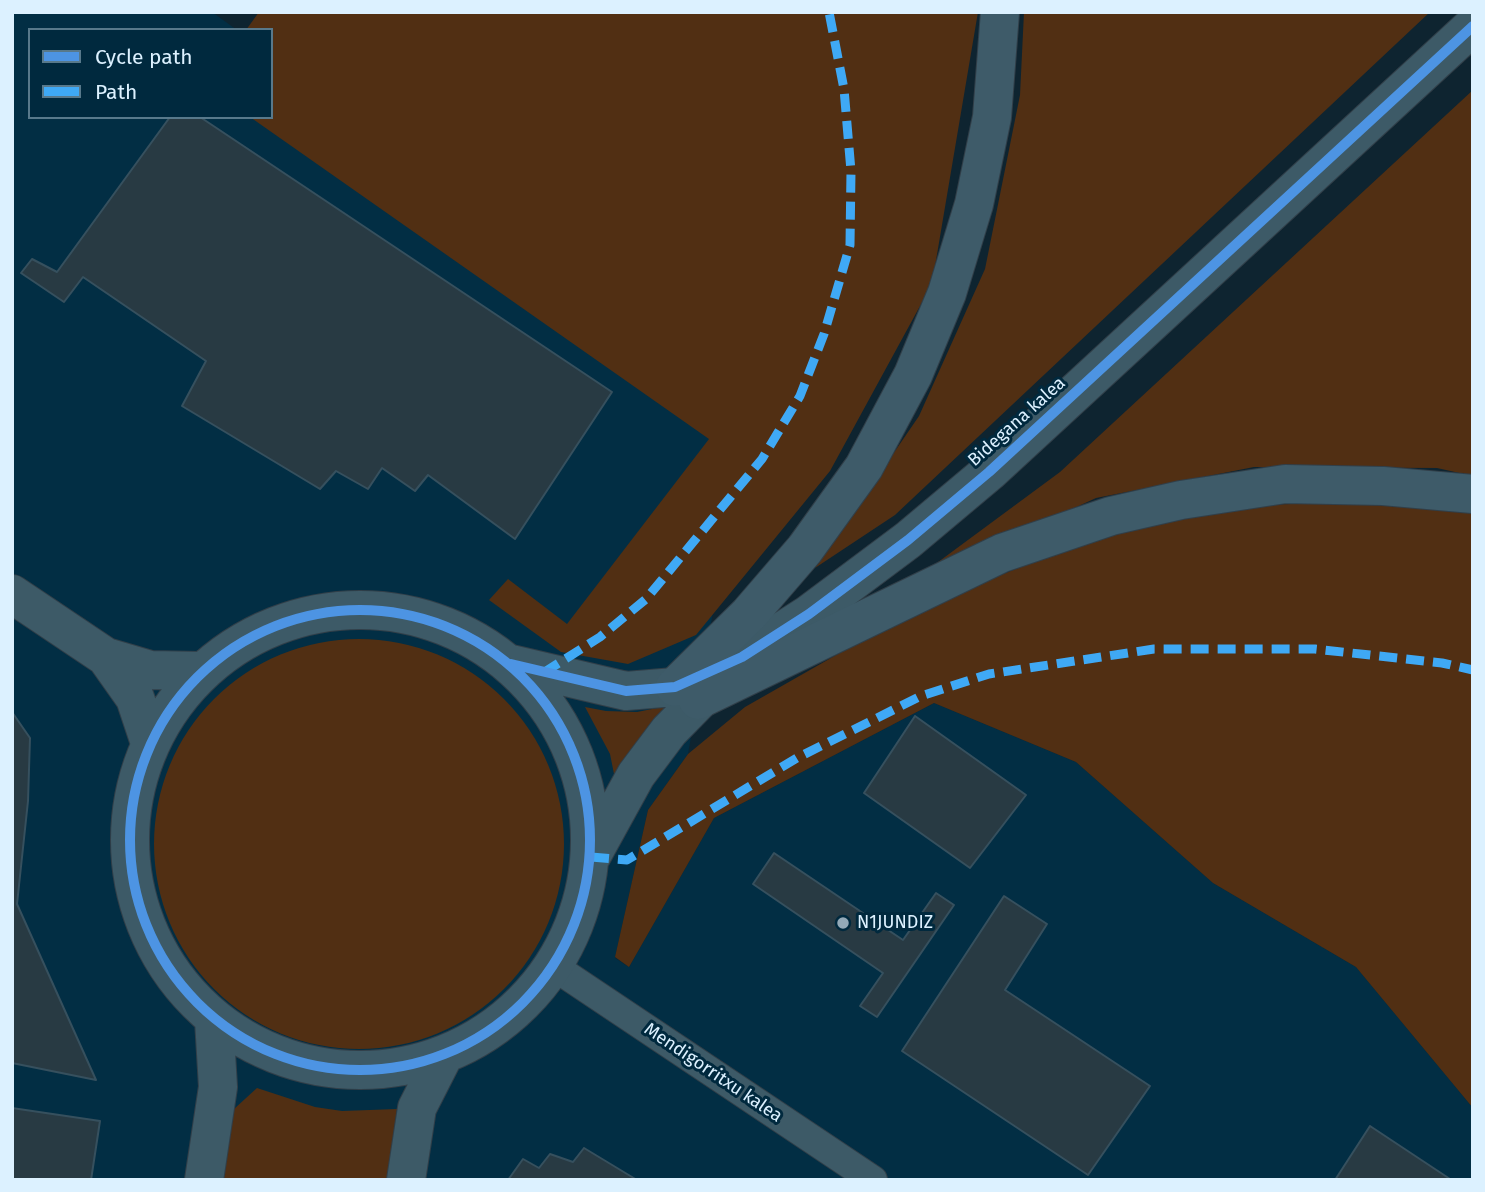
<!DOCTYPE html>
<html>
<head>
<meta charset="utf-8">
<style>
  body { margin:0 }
  #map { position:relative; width:1485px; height:1192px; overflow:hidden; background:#0e2430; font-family:"Fira Sans",sans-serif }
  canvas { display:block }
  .frame { position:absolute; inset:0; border:14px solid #dcf1ff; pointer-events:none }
  .legend { position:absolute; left:28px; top:28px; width:245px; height:91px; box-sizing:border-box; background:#00293e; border:2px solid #58798b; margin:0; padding:9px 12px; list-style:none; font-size:21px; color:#dcf1ff }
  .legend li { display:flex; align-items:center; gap:14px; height:35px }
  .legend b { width:35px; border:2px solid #58798b }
</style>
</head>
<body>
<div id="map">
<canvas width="1485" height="1192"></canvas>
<div class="frame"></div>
<ul class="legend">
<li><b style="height:9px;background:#4d94e3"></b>Cycle path</li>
<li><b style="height:9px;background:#3fa9f5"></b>Path</li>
</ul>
</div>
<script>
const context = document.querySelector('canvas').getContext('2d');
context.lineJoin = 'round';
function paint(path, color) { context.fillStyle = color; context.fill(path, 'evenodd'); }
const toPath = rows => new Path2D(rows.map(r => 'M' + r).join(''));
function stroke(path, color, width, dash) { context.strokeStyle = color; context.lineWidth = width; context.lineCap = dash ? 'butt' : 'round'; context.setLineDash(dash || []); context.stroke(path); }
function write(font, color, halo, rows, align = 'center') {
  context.font = font + ' "Fira Sans",sans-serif'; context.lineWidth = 6; context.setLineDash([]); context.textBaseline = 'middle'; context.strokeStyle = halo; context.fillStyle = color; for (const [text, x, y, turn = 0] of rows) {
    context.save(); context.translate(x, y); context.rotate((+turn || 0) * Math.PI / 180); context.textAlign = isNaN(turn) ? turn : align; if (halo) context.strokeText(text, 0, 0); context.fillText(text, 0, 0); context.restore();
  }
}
paint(toPath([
  [12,12,212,12,237,30,30,30,30,117,271,117,752,391,688,754,648,810,615,958,629,967,714,818,934,703,1076,762,1213,883,1356,967,1473,1108,1473,1180,12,1180]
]), '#022e44');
paint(toPath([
  [259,12,978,12,932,284,830,471,696,635,628,664,561,652,489,600,508,579,567,624,709,439,250,117,271,117,271,30,246,30],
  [1024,12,1430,12,895,515,815,568,919,416,985,269,1020,95],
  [1473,90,1473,476,1437,468,1254,467,1096,498,907,585,1060,472],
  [1353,502,1473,512,1473,1108,1356,967,1213,883,1076,762,934,703,714,818,629,967,615,957,648,810,688,754,745,707,852,646,986,581,1070,547,1193,514,1259,505],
  '154 844a205 205 0 1 1 410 0a205 205 0 1 1-410 0Z',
  [677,704,615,779,610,754,585,707,606,711,637,712],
  [257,1088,315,1107,342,1111,397,1109,387,1180,223,1180,234,1109]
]), '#512f13');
const building = toPath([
  [170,117,200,117,612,392,515,539,428,475,415,491,382,468,368,489,336,471,320,489,182,406,206,361,83,277,64,302,21,273,32,259,57,272,170,117],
  [12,712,30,738,28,801,17,904,96,1080,12,1063,12,712],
  [915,716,1026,795,970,868,864,793,915,716],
  [774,853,903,940,936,893,954,905,877,1017,860,1006,883,973,753,884,774,853],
  [1004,896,1047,924,1005,990,1150,1086,1088,1175,902,1051,1004,896],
  [12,1108,100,1121,91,1180,12,1180,12,1108],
  [1370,1126,1450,1179,1450,1180,1335,1180,1370,1126],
  [584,1148,637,1180,508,1180,523,1159,539,1168,550,1154,573,1162,584,1148]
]);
paint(building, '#283a43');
stroke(building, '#36505e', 2);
const street = toPath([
  [553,966,873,1180]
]);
const secondary = toPath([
  [12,594,106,657,150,670,202,671],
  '130 840a230 230 0 1 1 460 0a230 230 0 1 1-460 0Z',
  [106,657,135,698,150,743],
  [511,664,626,691,675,687,742,657,809,614,908,540,989,472,1473,26],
  [592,855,636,775,669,731,723,676],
  [204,1180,218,1087,214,1020],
  [406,1180,417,1108,444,1055]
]);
const highway = toPath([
  [675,687,749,614,805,549,864,467,913,375,947,293,974,204,992,117,1000,12],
  [698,700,1002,553,1111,516,1181,500,1285,484,1383,486,1473,494]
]);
stroke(street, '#313f49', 30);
stroke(secondary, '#313f49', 40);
stroke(highway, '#313f49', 40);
stroke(street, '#3d5a67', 28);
stroke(secondary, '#3d5a67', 38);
stroke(highway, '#3e5b69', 38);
stroke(toPath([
  [543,673,600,637,646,599,762,459,800,396,824,334,850,245,851,171,844,89,829,12],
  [591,857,627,860,797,758,921,696,989,674,1154,649,1315,649,1442,663,1473,670]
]), '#3fa9f5', 9, [18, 9]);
stroke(toPath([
  '130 840a230 230 0 1 1 460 0a230 230 0 1 1-460 0Z',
  [511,664,626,691,675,687,742,657,809,614,908,540,989,472,1473,26]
]), '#4d94e3', 10);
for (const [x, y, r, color] of [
  [843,923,7,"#94a9b7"]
]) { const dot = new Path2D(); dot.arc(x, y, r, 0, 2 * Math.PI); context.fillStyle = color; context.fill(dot); stroke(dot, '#00293e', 2.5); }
write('18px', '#dcf1ff', '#00293e', [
  ["Bidegana kalea",1017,422,-42],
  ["Mendigorritxu kalea",713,1073,34]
]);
write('18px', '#dcf1ff', '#00293e', [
  ["N1JUNDIZ",857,923]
], 'left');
</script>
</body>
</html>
